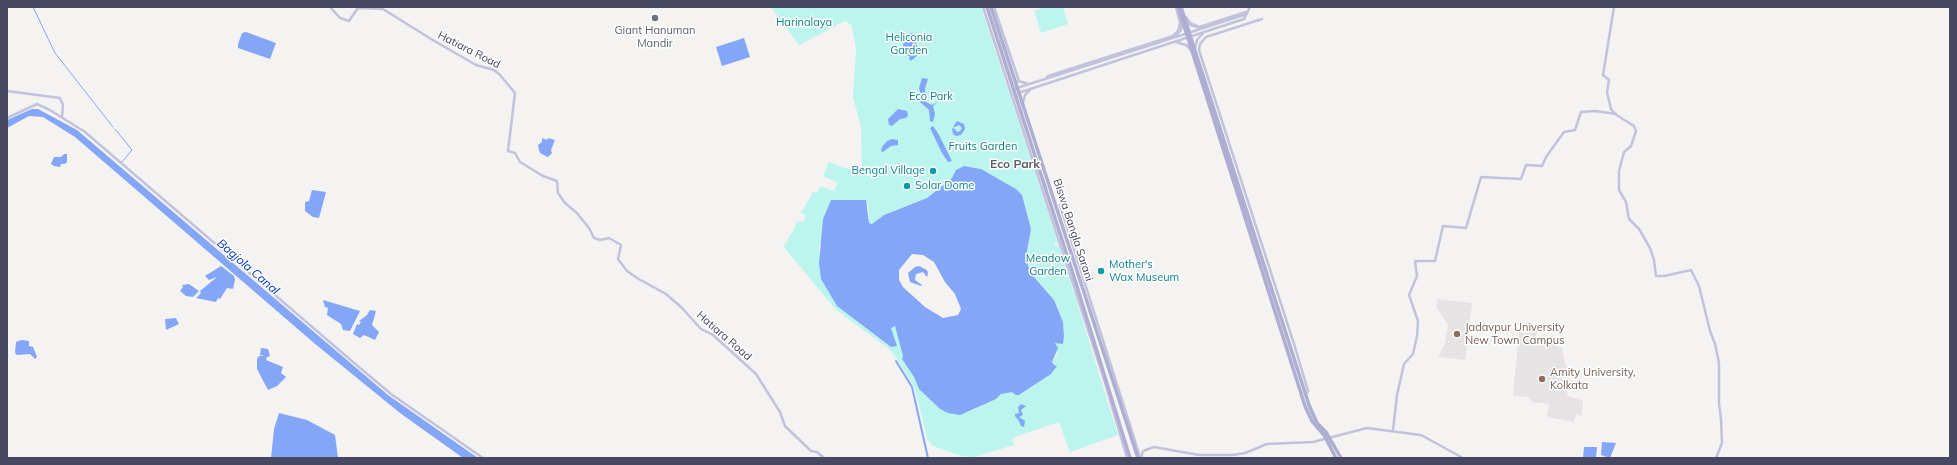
<!DOCTYPE html>
<html>
<head>
<meta charset="utf-8">
<style>
  body { margin:0 }
  #map { position:relative; width:1957px; height:465px; overflow:hidden; background:#f4f3f1; font-family:Mulish,sans-serif }
  canvas { display:block }
  .frame { position:absolute; inset:0; border:8px solid #474762; pointer-events:none }
</style>
</head>
<body>
<div id="map">
<canvas width="1957" height="465"></canvas>
<div class="frame"></div>
</div>
<script>
const context = document.querySelector('canvas').getContext('2d');
context.lineJoin = 'round';
function paint(path, color) { context.fillStyle = color; context.fill(path, 'evenodd'); }
const toPath = rows => new Path2D(rows.map(r => 'M' + r).join(''));
function stroke(path, color, width, dash) { context.strokeStyle = color; context.lineWidth = width; context.lineCap = dash ? 'butt' : 'round'; context.setLineDash(dash || []); context.stroke(path); }
function write(font, color, halo, rows, align = 'center') {
  context.font = font + ' Mulish,sans-serif'; context.lineWidth = 3; context.setLineDash([]); context.textBaseline = 'middle'; context.strokeStyle = halo; context.fillStyle = color; for (const [text, x, y, turn = 0] of rows) {
    context.save(); context.translate(x, y); context.rotate((+turn || 0) * Math.PI / 180); context.textAlign = isNaN(turn) ? turn : align; if (halo) context.strokeText(text, 0, 0); context.fillText(text, 0, 0); context.restore();
  }
}
paint(toPath([
  [1437,299,1472,303,1465,360,1438,357,1445,344,1448,325,1437,308],
  [1520,327,1537,329,1536,339,1555,340,1556,346,1562,348,1566,367,1571,367,1567,396,1583,400,1582,415,1576,414,1574,422,1547,417,1549,404,1532,402,1528,397,1514,396,1513,392]
]), '#e5e3e3');
paint(toPath([
  [771,7,981,7,1041,190,1058,242,1055,243,1055,246,1059,245,1118,435,1070,452,1059,422,1012,438,1014,445,974,457,961,456,933,446,927,438,915,389,896,357,888,348,836,310,783,246,788,241,788,238,793,231,797,221,803,222,806,215,801,213,813,192,817,193,820,186,834,191,838,183,823,176,829,162,862,174,861,127,853,97,856,50,852,26,845,21,799,45],
  [975,167,1004,182,1022,195,1031,229,1027,251,1028,266,1034,277,1054,300,1063,322,1064,336,1062,344,1055,342,1057,354,1052,362,1054,366,1051,374,1020,395,1012,391,1001,394,996,399,963,413,940,409,919,389,914,377,902,359,903,356,895,326,891,328,889,346,837,306,821,279,819,246,859,201,866,200,869,212,869,223,873,224,884,215,927,198,952,178,960,168],
  [1045,7,1063,7,1068,24,1041,33,1034,11]
]), '#bcf5ee');
paint(toPath([
  [246,32,276,43,270,59,238,48,238,44,242,33],
  [911,33,915,34,914,38,917,46,918,55,911,61,909,59,910,56,905,55,902,50,905,37],
  [744,38,750,57,722,66,716,47],
  [922,78,928,79,925,88,926,102,932,105,938,102,933,106,935,114,933,122,930,121,929,110,920,102,921,96,919,88],
  [32,109,38,109,77,130,388,395,478,458,463,458,400,413,314,343,75,137,43,117,29,116,7,128,7,120],
  [898,109,907,111,908,115,906,118,900,119,892,126,889,125,888,119],
  [957,121,964,124,965,129,961,135,956,136,953,134,952,128,955,129,957,132,960,131,962,128,959,125,955,127,953,127],
  [933,126,938,133,952,161,948,162,942,153,930,128],
  [542,138,547,140,548,138,555,140,551,150,552,153,548,157,540,153,539,150,538,145,542,142],
  [892,139,898,140,898,145,891,146,883,152,881,151,882,147,887,141],
  [64,154,67,154,67,162,65,164,61,164,60,167,54,166,51,164,54,157,61,157],
  [964,166,981,169,1016,189,1022,195,1031,229,1027,251,1028,266,1034,277,1054,300,1063,322,1064,336,1063,344,1055,343,1058,348,1052,362,1054,365,1057,366,1051,374,1019,395,1016,395,1012,392,1001,394,996,399,960,415,948,413,940,409,919,389,914,377,902,359,903,356,895,326,891,328,897,346,891,347,837,306,821,279,819,263,823,219,831,200,866,200,869,223,872,224,884,215,927,198,952,178,956,170],
  [912,254,923,255,934,262,945,282,955,294,961,309,958,315,943,318,925,307,903,287,899,280,899,270],
  [312,190,326,192,319,218,313,217,305,211,305,202,309,201],
  [221,266,234,276,235,280,233,289,227,288,220,299,218,298,216,302,196,298,201,293,200,291,217,277,209,280,205,276],
  [919,266,927,270,928,274,927,277,923,272,916,274,915,280,922,285,921,286,910,282,908,273,915,267],
  [189,284,199,291,193,297,186,296,180,291,183,287,182,285],
  [323,300,360,311,350,331,343,330,341,324,327,315,328,308,325,307],
  [370,310,376,311,372,325,379,332,375,340,364,335,360,338,353,334,357,324,359,325,361,322,359,321,367,315],
  [176,318,179,324,166,330,165,319],
  [21,340,29,341,29,346,33,347,37,357,35,359,30,354,17,355,15,353,16,342],
  [261,348,268,349,270,356,267,357,266,360,283,367,281,373,286,377,277,386,268,390,257,369,257,359,259,356,265,356,260,355],
  [1021,404,1026,406,1021,410,1023,415,1019,417,1025,421,1024,427,1021,426,1019,421,1015,416,1015,414,1019,413,1018,407],
  [279,413,307,420,335,435,338,458,271,458,274,429],
  [1602,442,1616,443,1610,458,1601,455],
  [1584,447,1597,447,1596,458,1583,458]
]), '#84a6f7');
stroke(toPath([
  [33,7,55,53,113,127],
  [115,129,132,150,122,162]
]), '#84a6f7', 1);
stroke(toPath([
  [896,361,912,387,928,458]
]), '#84a6f7', 2);
stroke(toPath([
  [330,7,340,18,349,21,358,8,383,9,431,39,476,65,494,70,500,75,515,93,508,151,515,153,520,162,525,165,543,176,557,181,558,193,565,203,577,213,589,228,594,238,600,240,609,238,621,245,618,259,627,271,637,278,666,294,681,307,701,329,713,335,756,374,780,412,785,426,811,451,817,452,824,458],
  [983,7,1103,376,1127,458],
  [994,7,1019,81],
  [1614,7,1603,75,1609,80,1607,92,1611,109,1615,114,1634,126,1636,131,1631,146,1624,152,1619,171,1619,190,1626,202,1629,219,1639,229,1650,248,1654,260,1656,276,1664,276,1691,270,1699,286,1710,331,1715,344,1719,363,1719,404,1721,419,1722,443,1716,458],
  [1186,17,1190,23,1199,27,1246,12],
  [1262,19,1206,37,1200,44,1199,50,1295,347,1308,391,1306,395],
  [1188,24,1200,28],
  [1175,36,1181,30,1182,24],
  [1176,42,1186,45,1191,50],
  [1195,48,1197,40,1204,32],
  [1046,79,1048,76,1173,36,1178,31,1180,23,1176,7],
  [1018,81,1029,84],
  [1014,89,1247,14],
  [7,91,60,98,63,105,62,117],
  [1018,93,1244,19,1250,7],
  [1023,103,1025,95,1031,89],
  [7,118,37,104,50,110,85,132,353,362,391,394,483,458],
  [1060,205,1140,457],
  [1393,430,1397,395,1404,364,1413,354,1417,336,1418,321,1409,295,1417,276,1415,261,1435,261,1443,226,1466,228,1481,177,1521,179,1526,165,1542,166,1546,157,1564,132,1575,130,1581,112,1595,111,1616,114],
  [1141,458,1143,451,1154,447,1199,455,1233,455,1245,453,1267,444,1313,442,1367,428,1421,435,1463,458]
]), '#c3c2dc', 2.5);
stroke(toPath([
  [987,7,1074,277,1130,458],
  [991,7,1138,458],
  [1178,7,1305,406,1312,421,1324,435,1336,458],
  [1181,7,1309,405,1317,423,1326,432,1341,458]
]), '#aeaed3', 3.5);
for (const [x, y, r, color] of [
  [655,18,4,"#6b7280"],
  [933,171,4,"#0f9aa8"],
  [907,186,4,"#0f9aa8"],
  [1101,271,4,"#0f9aa8"],
  [1457,334,4,"#8d6e63"],
  [1542,379,4,"#8d6e63"]
]) { const dot = new Path2D(); dot.arc(x, y, r, 0, 2 * Math.PI); context.fillStyle = color; context.fill(dot); stroke(dot, '#fff', 1.5); }
write('11px', '#0c8282', '#fff', [
  ["Harinalaya",804,23],
  ["Heliconia",909,38],
  ["Garden",909,51],
  ["Eco Park",931,97],
  ["Fruits Garden",983,147],
  ["Meadow",1048,259],
  ["Garden",1048,272]
]);
write('11px', '#5b616d', '#fff', [
  ["Giant Hanuman",655,31],
  ["Mandir",655,44]
]);
write('11px', '#474762', '#fff', [
  ["Hatiara Road",469,50,27],
  ["Biswa Bangla Sarani",1073,230,72],
  ["Hatiara Road",724,336,41]
]);
write('11px', '#0d838f', '#fff', [
  ["Bengal Village",925,171,"right"],
  ["Solar Dome",915,186],
  ["Mother's",1109,265],
  ["Wax Museum",1109,278]
], 'left');
write('11px', '#785e54', '#fff', [
  ["Jadavpur University",1465,328],
  ["New Town Campus",1465,341],
  ["Amity University,",1550,373],
  ["Kolkata",1550,386]
], 'left');
write('bold 12px', '#5d5d67', '#fff', [
  ["Eco Park",1015,164]
]);
write('italic 12px', '#0037bb', '#fff', [
  ["Bagjola Canal",248,267,41]
]);
</script>
</body>
</html>
